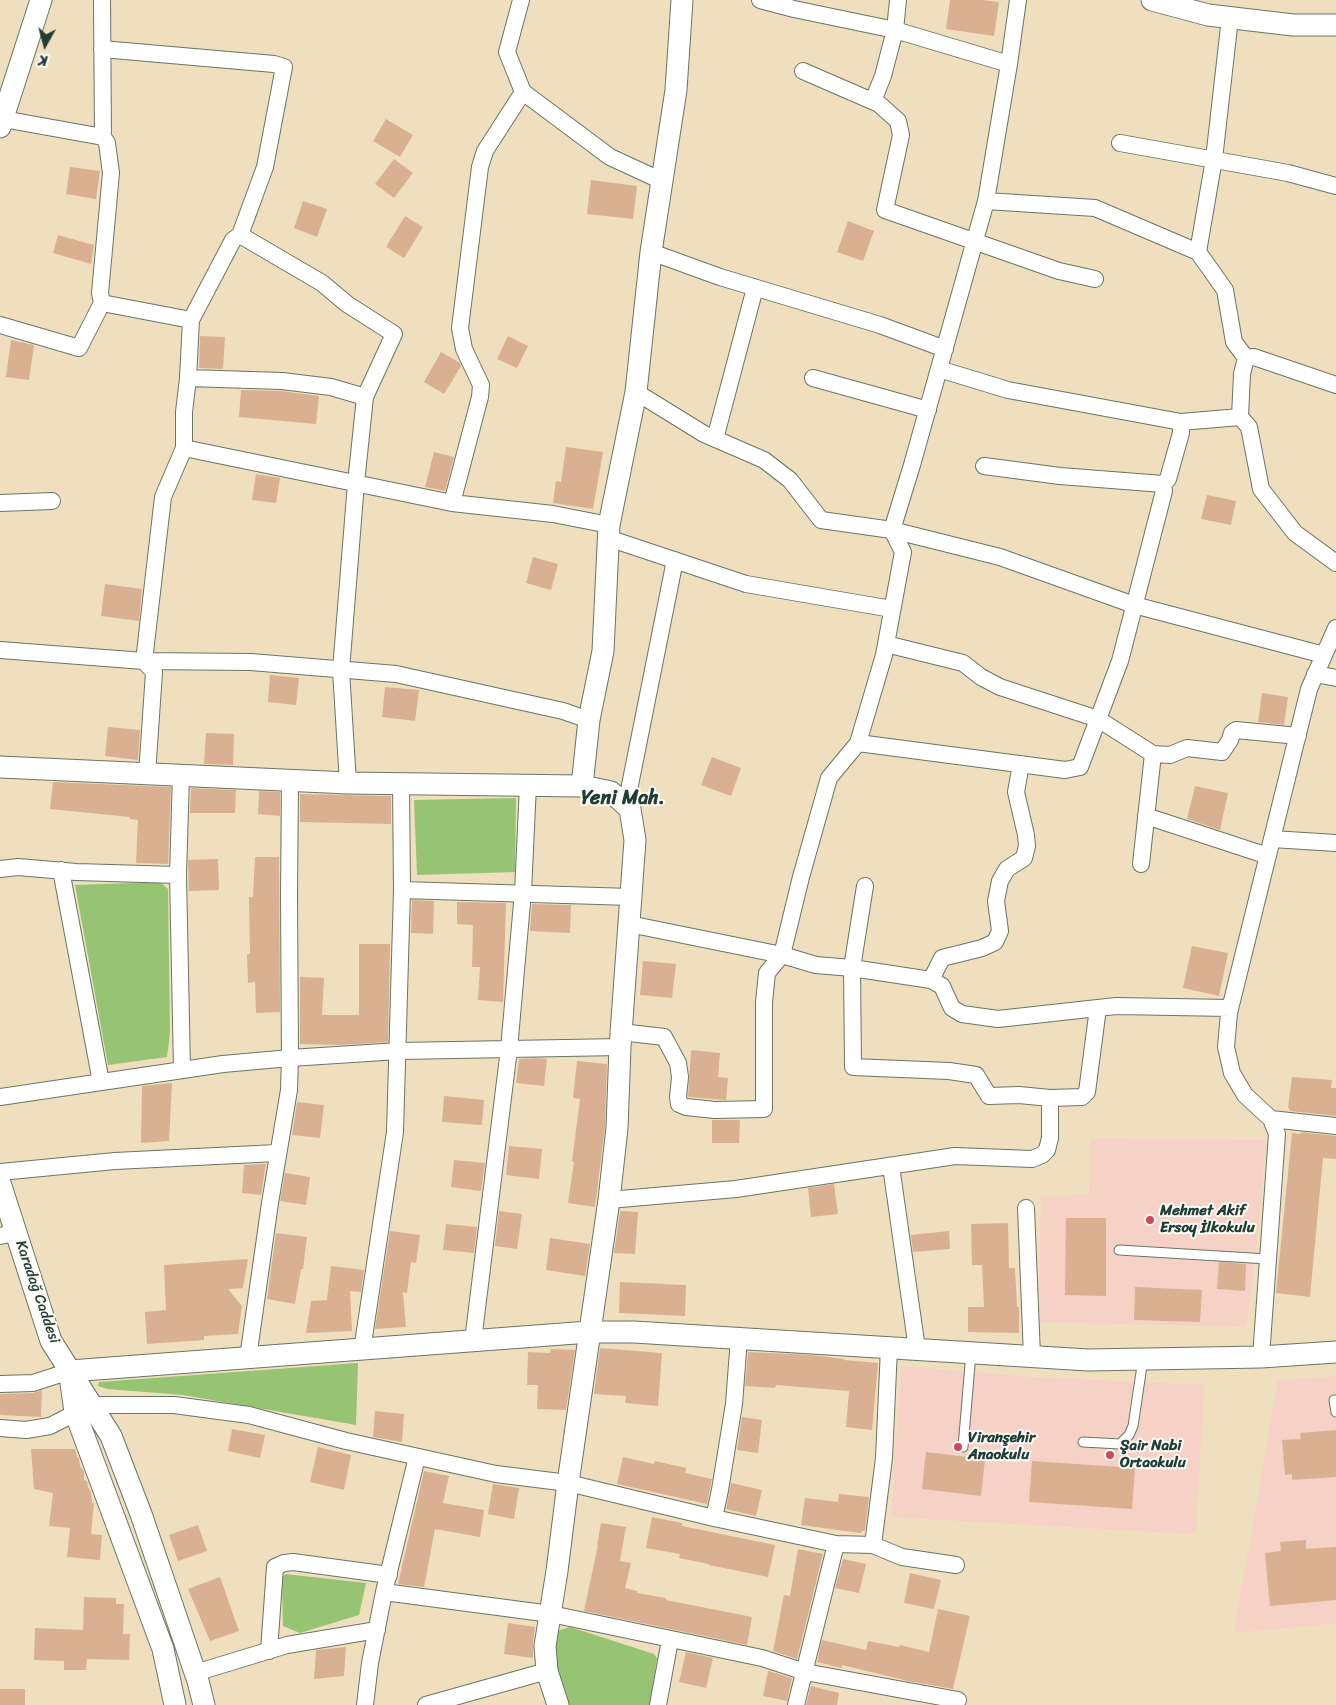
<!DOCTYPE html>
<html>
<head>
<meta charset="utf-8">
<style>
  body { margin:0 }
  #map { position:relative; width:1336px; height:1705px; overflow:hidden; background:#efdfbe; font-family:Sriracha,sans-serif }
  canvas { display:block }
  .north { position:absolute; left:20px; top:20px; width:50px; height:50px; -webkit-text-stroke:4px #fdfcf7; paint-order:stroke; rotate:187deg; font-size:14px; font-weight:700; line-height:20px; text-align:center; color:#1f3d34 }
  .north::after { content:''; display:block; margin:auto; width:18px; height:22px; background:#1f3d34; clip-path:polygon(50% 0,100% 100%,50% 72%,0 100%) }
</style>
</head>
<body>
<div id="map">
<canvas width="1336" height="1705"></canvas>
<div class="north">K</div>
</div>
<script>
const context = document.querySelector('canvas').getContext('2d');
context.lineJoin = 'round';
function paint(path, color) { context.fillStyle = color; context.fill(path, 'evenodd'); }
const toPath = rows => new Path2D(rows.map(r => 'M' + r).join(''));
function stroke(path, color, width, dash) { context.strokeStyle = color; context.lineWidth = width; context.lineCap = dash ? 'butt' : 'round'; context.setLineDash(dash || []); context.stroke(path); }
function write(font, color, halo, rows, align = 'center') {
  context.font = font + ' Sriracha,sans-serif'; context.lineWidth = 4; context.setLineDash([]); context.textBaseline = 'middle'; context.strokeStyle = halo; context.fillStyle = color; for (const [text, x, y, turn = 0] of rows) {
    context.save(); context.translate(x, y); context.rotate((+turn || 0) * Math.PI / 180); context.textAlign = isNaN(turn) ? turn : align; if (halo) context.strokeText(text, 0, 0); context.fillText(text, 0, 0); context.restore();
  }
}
paint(toPath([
  [1090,1139,1266,1140,1257,1243,1246,1327,1039,1322,1041,1197,1089,1194],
  [901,1366,1030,1377,1204,1385,1196,1534,891,1517],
  [1336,1376,1336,1623,1234,1633,1278,1381]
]), '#f6d1c5');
paint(toPath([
  [516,798,515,872,417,875,414,800],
  [160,882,168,889,170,1033,167,1057,108,1065,75,885],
  [358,1363,356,1425,183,1395,107,1389,98,1386,99,1382],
  [286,1574,366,1583,359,1615,300,1633,283,1626,282,1584,283,1576],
  [570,1627,654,1654,657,1658,650,1705,567,1705,554,1666,553,1638,557,1631]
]), '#96c472');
paint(toPath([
  [950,0,983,0,999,2,994,36,946,29],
  [386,119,413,135,400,157,373,141],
  [394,159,413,173,394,198,375,184],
  [70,167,100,171,96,199,66,194],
  [591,180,637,186,633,219,587,214],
  [303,201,327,209,317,237,294,228],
  [405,216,423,227,404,258,386,247],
  [848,221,874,231,863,261,837,252],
  [58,235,94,245,91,264,53,253],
  [200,336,225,337,223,369,199,368],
  [508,336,528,346,517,368,497,359],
  [11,340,34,345,29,380,6,377],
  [441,352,460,363,461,366,444,394,424,382],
  [241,390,281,391,319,396,316,424,239,417],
  [566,447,603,452,593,509,553,503,556,481,561,482],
  [434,452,454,457,445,491,425,487],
  [256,474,280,478,276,503,252,500],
  [1207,495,1236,501,1231,525,1201,519],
  [533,557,558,564,551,590,526,583],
  [105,584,142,589,139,621,101,616],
  [270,675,299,678,296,705,268,702],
  [385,687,419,690,415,721,382,717],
  [1262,693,1288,697,1284,725,1258,722],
  [108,727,140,730,138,760,105,756],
  [206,733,234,734,233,765,204,764],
  [712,757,741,768,731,796,701,785],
  [53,782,171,787,168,864,136,863,138,820,130,819,130,817,50,809],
  [1195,786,1228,793,1220,830,1187,819],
  [191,788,236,790,235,813,190,813],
  [259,791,280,792,280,816,258,814],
  [300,794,391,796,391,824,300,822],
  [255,857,279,857,280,1012,256,1013,255,982,248,983,247,954,250,954,249,897,253,897],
  [218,859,219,890,189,891,188,860],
  [412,900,434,901,433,934,411,933],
  [457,902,506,903,503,1002,478,1000,480,967,472,967,473,925,457,924],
  [532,904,571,905,570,933,530,931],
  [359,944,390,944,388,1042,341,1045,300,1044,300,977,324,978,322,1015,359,1015],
  [1192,946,1228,953,1219,996,1183,988],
  [643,961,676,964,672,998,640,995],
  [691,1050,720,1053,718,1077,728,1078,726,1100,688,1097],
  [539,1058,547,1059,544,1086,516,1083,519,1059],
  [577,1061,607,1064,605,1127,595,1207,568,1203,574,1162,572,1161,580,1099,573,1098],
  [1292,1077,1332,1080,1331,1088,1336,1088,1336,1116,1290,1111,1288,1107],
  [172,1083,169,1141,141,1143,142,1086],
  [444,1096,484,1100,482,1125,442,1122],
  [297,1102,324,1105,320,1138,292,1135],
  [712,1120,740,1120,739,1143,712,1143],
  [1300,1132,1336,1136,1336,1159,1323,1158,1310,1297,1276,1293,1292,1133,1301,1134],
  [509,1146,542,1149,539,1179,506,1175],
  [454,1160,485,1163,481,1191,451,1187],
  [266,1164,261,1195,242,1193,244,1165],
  [285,1173,310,1177,306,1205,280,1201],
  [834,1184,838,1214,811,1217,808,1188],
  [499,1211,522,1214,517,1249,495,1246],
  [620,1211,638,1212,635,1254,614,1253],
  [1066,1218,1106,1218,1106,1296,1065,1295],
  [1008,1223,1009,1268,1015,1268,1017,1307,1019,1307,1019,1333,968,1332,968,1307,984,1307,982,1265,972,1265,971,1224],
  [446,1224,477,1227,474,1253,443,1250],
  [390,1231,420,1235,416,1263,411,1262,407,1293,403,1292,406,1327,375,1329],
  [949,1231,950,1249,913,1252,911,1235],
  [276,1233,307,1237,303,1269,301,1269,295,1304,267,1299],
  [550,1238,590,1244,585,1276,546,1270],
  [248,1259,243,1288,228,1289,242,1306,238,1334,204,1336,204,1340,147,1344,145,1312,166,1310,164,1265],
  [1219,1262,1246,1264,1245,1291,1217,1289],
  [331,1266,364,1270,361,1292,350,1291,352,1331,306,1333,311,1301,327,1300],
  [620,1282,686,1285,685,1316,619,1313],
  [1135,1287,1202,1290,1200,1322,1134,1320],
  [600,1348,662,1353,658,1406,625,1403,626,1396,594,1394],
  [551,1349,575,1350,566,1410,537,1409,538,1385,527,1385,528,1352,550,1353],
  [748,1352,812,1355,844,1359,844,1360,878,1363,872,1430,846,1427,849,1391,776,1385,775,1388,745,1386],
  [42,1390,41,1417,0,1415,0,1394,33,1393],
  [375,1411,404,1414,402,1442,373,1437],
  [742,1417,762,1420,758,1453,737,1450],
  [232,1429,265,1435,260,1458,228,1451],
  [1336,1430,1336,1477,1292,1480,1292,1474,1285,1475,1282,1440,1301,1439,1300,1433],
  [318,1447,351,1455,344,1490,310,1482],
  [31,1449,75,1449,77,1457,79,1458,80,1466,84,1471,84,1480,87,1481,88,1487,91,1492,92,1503,94,1503,91,1534,102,1535,100,1560,67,1557,70,1528,49,1526,53,1493,34,1489],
  [926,1452,985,1459,981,1496,922,1489],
  [623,1457,654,1464,655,1461,686,1468,685,1473,712,1479,707,1504,617,1484],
  [1032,1461,1135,1468,1132,1509,1029,1502],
  [424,1471,449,1476,443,1503,484,1510,480,1537,435,1529,424,1587,398,1584],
  [731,1483,762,1490,756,1516,726,1509],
  [493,1484,519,1488,514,1519,488,1514],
  [839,1494,869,1497,865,1530,860,1533,801,1525,805,1498,838,1502],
  [652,1517,682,1523,682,1526,775,1545,768,1577,709,1565,709,1564,679,1558,680,1554,646,1548],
  [601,1523,626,1527,620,1561,631,1563,625,1588,637,1591,637,1593,666,1598,666,1600,752,1617,747,1645,584,1611,598,1545,597,1545],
  [198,1525,207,1551,178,1561,169,1535],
  [1306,1540,1306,1549,1336,1547,1336,1600,1270,1606,1265,1553,1281,1551,1280,1542],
  [798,1549,823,1554,797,1659,773,1651,784,1595,790,1596],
  [843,1559,866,1564,859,1593,835,1588],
  [910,1573,941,1580,934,1609,904,1603],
  [220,1577,239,1631,210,1641,188,1589],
  [84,1597,116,1598,116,1604,124,1604,123,1634,130,1634,129,1660,87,1659,86,1670,64,1670,64,1661,34,1660,35,1628,83,1630],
  [938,1609,970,1616,953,1689,908,1681,842,1665,842,1668,817,1662,822,1640,866,1650,868,1641,899,1647,900,1645,929,1652],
  [508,1623,535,1627,533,1644,533,1658,504,1654],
  [346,1647,344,1676,314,1679,316,1650],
  [686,1652,713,1658,706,1688,679,1682],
  [768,1671,792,1678,787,1701,763,1696],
  [811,1686,839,1693,837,1705,806,1705],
  [0,1689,25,1689,25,1705,0,1705]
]), '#d9b192');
const service = toPath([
  [1119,1250,1268,1259],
  [1336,1400,1334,1400,1336,1412],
  [1083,1442,1120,1444,1129,1435,1133,1426,1143,1359],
  [963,1447,971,1353]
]);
const minor = toPath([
  [521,0,507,52,523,92,610,157,662,181],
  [760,0,794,9,895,30,1009,64],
  [102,49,274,64,284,67,265,167,240,235,233,240,191,320,188,378,184,412,184,448,163,497,144,661,154,672,147,775],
  [803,71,879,104,898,121,901,135,885,210,1059,271,1095,279],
  [873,101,883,76,895,30,898,0],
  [3,119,103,137],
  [1120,143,1288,173,1336,186],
  [986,201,1095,208,1198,252,1225,290,1234,342,1246,358],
  [240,235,322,283,347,304,394,334,365,397,356,483,341,670,348,783],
  [651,252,720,277,880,325,945,349],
  [1198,252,1214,159,1230,18],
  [102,303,191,320],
  [0,325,79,348,102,303,100,293,111,173,107,143,103,137,102,0],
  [1246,358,1242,374,1240,417,1249,427,1261,489,1295,533,1336,563],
  [1246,358,1254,357,1336,385],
  [939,369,1008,390,1181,422,1240,417],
  [188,378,282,381,331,387,365,397],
  [813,378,928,410],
  [636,392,704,434,764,460,790,480,821,520,892,530,1000,557,1134,605,1324,655],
  [715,439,755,288],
  [184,448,452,503,553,514,609,525],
  [984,466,1060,476,1163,484,1168,479,1181,433,1181,422],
  [0,503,52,501],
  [452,503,480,397,481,385,464,349,460,328,480,167,485,151,523,92],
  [608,538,746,584,892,609],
  [886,644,963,663,981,677,1000,687,1098,719,1153,754,1170,755,1187,748,1222,752,1230,740,1232,733,1236,730,1298,736],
  [0,650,144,661,251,662,396,674,563,711,589,720],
  [1315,674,1336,678],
  [858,743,1065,770,1080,767,1120,661,1164,491,1163,484],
  [181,775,178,875,182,1070],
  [626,805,675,560],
  [1146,816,1268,856],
  [1272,839,1336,843],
  [1141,864,1153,754],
  [0,869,18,867,76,872,178,875],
  [61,870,101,1082],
  [865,886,852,968,853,1067,949,1071,976,1075,989,1096,1019,1095,1050,1098,1082,1097,1087,1092,1098,1008],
  [402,890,631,897],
  [629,924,782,955,816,965,852,968,931,980,942,986,952,1008,962,1014,998,1019,1116,1006,1230,1008],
  [931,980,942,958,982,948,995,942,1000,931,996,901,1000,881,1007,869,1024,858,1027,846,1026,835,1016,792,1021,764],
  [621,1032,664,1037,678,1063,680,1077,678,1097,679,1104,686,1107,715,1110,764,1109,764,1002,767,973,782,955,801,877,829,778,858,743,884,655,903,552,892,530,912,465,986,201,1009,64,1018,0],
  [0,1097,223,1064,290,1058,399,1051,620,1047],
  [1271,1119,1336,1126],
  [891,1166,917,1349],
  [0,1172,115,1161,277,1153],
  [609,1200,736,1189,955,1156,1032,1159,1042,1155,1047,1150,1050,1138,1050,1098],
  [1026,1208,1032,1356],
  [0,1236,16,1233],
  [473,1341,509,1049,523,892,528,785],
  [362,1350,395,1132,402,890,401,784],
  [1261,1357,1277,1134,1271,1119,1245,1095,1232,1073,1226,1047,1229,1013,1309,689,1336,628],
  [248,1358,270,1203,289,1090,290,1058,289,895,290,780],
  [0,1384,33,1383,70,1371],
  [0,1428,26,1430,50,1426,91,1405,174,1405,249,1415,346,1441,496,1474,568,1483,714,1518,836,1544,873,1545,902,1557,956,1565],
  [714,1518,720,1490,734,1404,739,1338],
  [873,1545,884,1458,889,1348],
  [384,1592,551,1614,762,1658,805,1672,958,1700],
  [269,1651,275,1567,284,1563,293,1562,389,1575],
  [195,1673,287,1645,377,1630],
  [365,1705,370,1663,384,1592,417,1457],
  [426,1705,547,1671],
  [658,1705,670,1640],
  [796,1705,836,1544]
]);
const tertiary = toPath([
  [1152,0,1208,15,1293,25,1336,25],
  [0,127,41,0],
  [0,767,348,783,582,786,611,792,630,809,635,840,620,1047,617,1128,609,1200,568,1483,557,1571,545,1646,547,1671,558,1705],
  [582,786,589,720,603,651,609,525,636,392,651,252,676,90,682,0],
  [0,1183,51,1341,111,1436,141,1514,198,1681,204,1705],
  [70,1371,589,1332,634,1332,1088,1360,1261,1357,1336,1352],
  [70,1376,75,1412,163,1649,175,1705]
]);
stroke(service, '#687664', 11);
stroke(minor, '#687664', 18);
stroke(tertiary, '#687664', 23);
stroke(service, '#fff', 9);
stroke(minor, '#fff', 16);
stroke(tertiary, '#fff', 21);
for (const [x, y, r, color] of [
  [1150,1220,5,"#d1495b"],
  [958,1447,5,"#d1495b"],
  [1110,1455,5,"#d1495b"]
]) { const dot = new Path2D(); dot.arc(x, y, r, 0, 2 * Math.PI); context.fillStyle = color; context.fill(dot); stroke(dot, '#fdfcf7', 2); }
write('bold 15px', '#1f3d34', '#fdfcf7', [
  ["Mehmet Akif",1160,1211],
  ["Ersoy İlkokulu",1160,1228],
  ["Viranşehir",968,1438],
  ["Anaokulu",968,1455],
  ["Şair Nabi",1120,1446],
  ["Ortaokulu",1120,1463]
], 'left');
write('15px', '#1f3d34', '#fdfcf7', [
  ["Karadağ Caddesi",37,1292,71]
]);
write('bold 20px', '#1f3d34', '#fdfcf7', [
  ["Yeni Mah.",623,799]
]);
</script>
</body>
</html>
